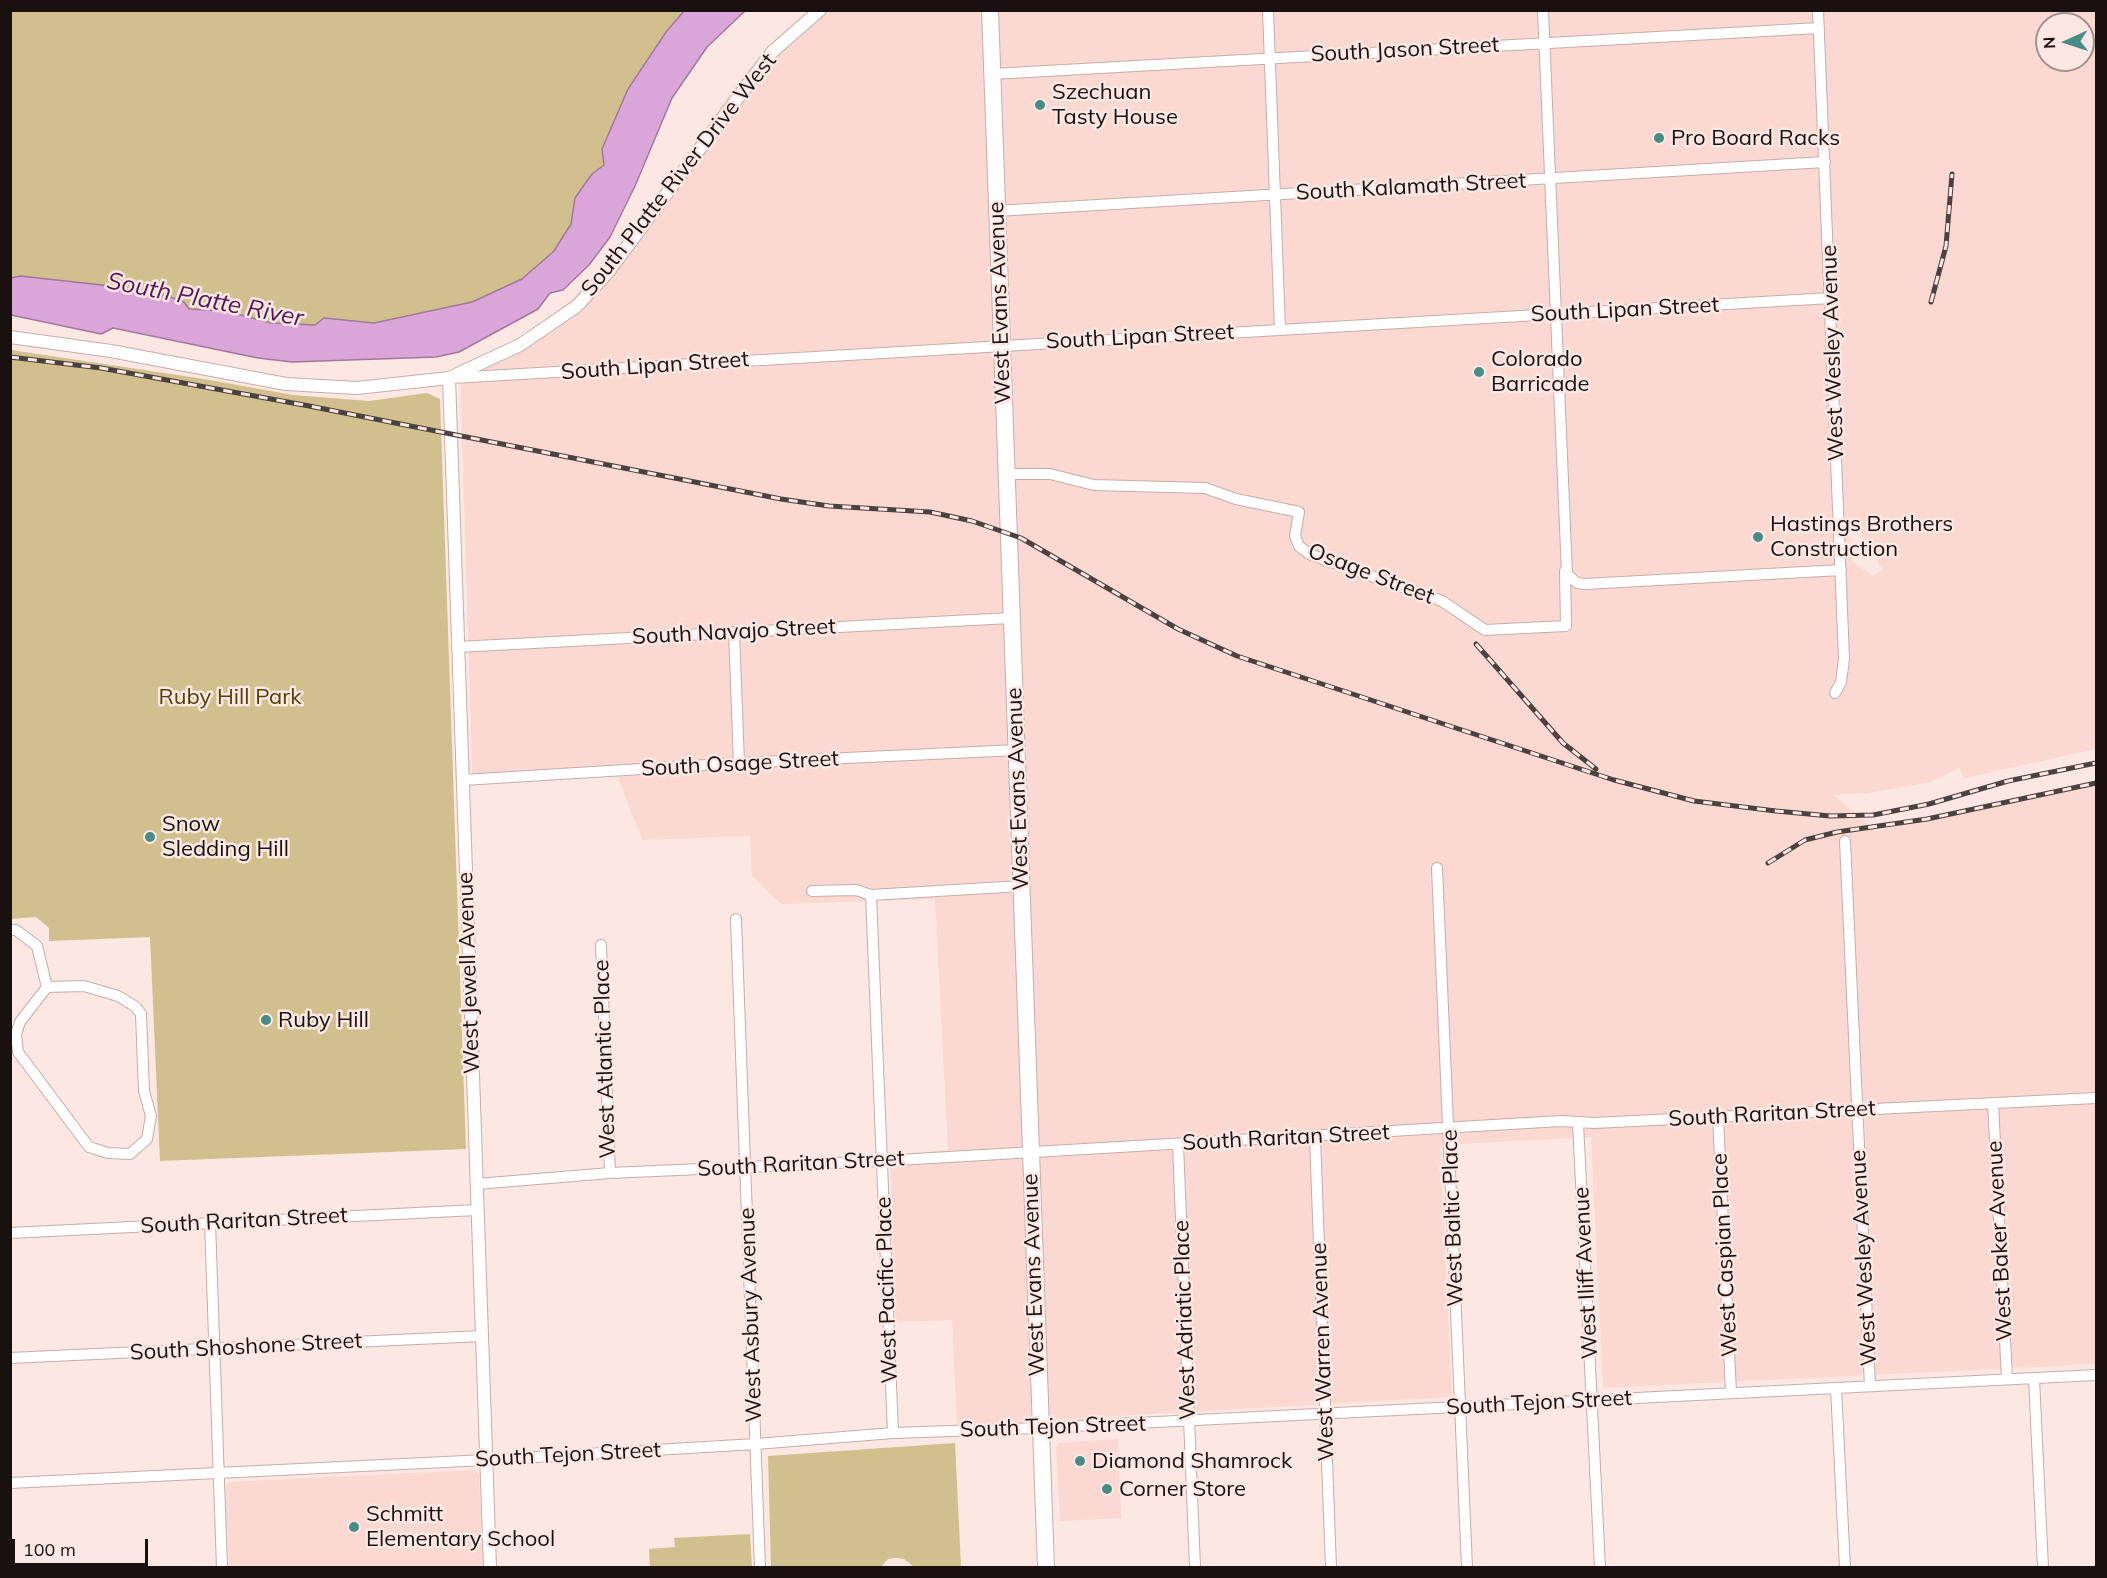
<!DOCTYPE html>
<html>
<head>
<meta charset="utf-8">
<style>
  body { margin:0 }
  #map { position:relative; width:2107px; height:1578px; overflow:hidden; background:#fce7e3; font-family:Mulish,sans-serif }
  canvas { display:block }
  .frame { position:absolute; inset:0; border:12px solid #19110f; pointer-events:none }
  .north { position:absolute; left:2035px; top:12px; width:60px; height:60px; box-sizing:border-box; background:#fce7e3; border:2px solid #a1918e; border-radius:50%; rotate:267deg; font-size:16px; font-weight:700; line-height:24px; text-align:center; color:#19110f }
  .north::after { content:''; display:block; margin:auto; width:21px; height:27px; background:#478d86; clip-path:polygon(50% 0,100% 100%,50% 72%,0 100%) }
  .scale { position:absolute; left:12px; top:1539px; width:136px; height:27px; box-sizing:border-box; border:3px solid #19110f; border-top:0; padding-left:8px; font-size:18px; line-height:21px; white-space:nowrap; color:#19110f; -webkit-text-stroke:4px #fce7e3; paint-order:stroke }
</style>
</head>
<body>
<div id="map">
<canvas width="2107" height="1578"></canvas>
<div class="frame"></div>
<div class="north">N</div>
<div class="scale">100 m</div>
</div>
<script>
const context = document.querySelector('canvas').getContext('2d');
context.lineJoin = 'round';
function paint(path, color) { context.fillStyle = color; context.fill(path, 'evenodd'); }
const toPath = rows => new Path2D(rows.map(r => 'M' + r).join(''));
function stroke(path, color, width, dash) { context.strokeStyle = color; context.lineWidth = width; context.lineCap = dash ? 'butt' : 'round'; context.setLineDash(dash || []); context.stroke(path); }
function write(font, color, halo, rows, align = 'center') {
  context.font = font + ' Mulish,sans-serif'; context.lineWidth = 5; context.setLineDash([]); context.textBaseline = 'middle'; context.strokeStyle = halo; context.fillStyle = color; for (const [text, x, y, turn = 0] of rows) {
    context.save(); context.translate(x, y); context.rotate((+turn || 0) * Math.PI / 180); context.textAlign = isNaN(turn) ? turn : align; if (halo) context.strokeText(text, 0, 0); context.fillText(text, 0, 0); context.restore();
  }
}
paint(toPath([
  [816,11,2096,11,2096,749,1964,778,1959,768,1931,782,1867,793,1834,795,1875,831,2096,786,2096,1364,1603,1388,1591,1137,1440,1145,1452,1397,957,1425,952,1320,895,1322,890,1155,948,1150,935,899,781,904,752,876,750,836,642,840,614,766,472,774,460,365,519,340,572,299,608,263,746,72,784,31],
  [2047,24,2083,24,2083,60,2047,60],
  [1850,515,1883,570,1873,576,1852,561],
  [1118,1439,1121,1518,1060,1521,1056,1447,1060,1443],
  [474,1470,479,1474,483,1567,229,1567,225,1486,230,1482]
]), '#fbd9d2');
paint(toPath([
  [11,11,685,11,666,32,628,89,604,165,592,174,575,198,571,224,554,251,535,269,522,279,472,302,374,323,315,325,271,323,226,311,189,309,167,296,111,286,20,276,11,278],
  [11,350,204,379,293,395,369,401,427,393,440,399,466,1149,160,1161,150,937,49,941,49,928,36,917,11,919],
  [955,1443,961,1567,914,1567,904,1559,896,1558,888,1559,881,1567,771,1567,768,1456],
  [750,1534,752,1567,650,1567,649,1549,675,1547,674,1538]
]), '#d1c08d');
const water = toPath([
  [685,10,745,11,707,47,672,98,635,186,610,237,589,265,563,290,550,293,538,309,459,352,436,357,292,362,258,358,113,328,101,334,11,315,11,278,20,276,111,286,167,296,184,302,189,309,226,311,271,323,315,325,324,318,374,323,472,302,522,279,554,251,571,224,575,198,592,174,604,165,602,149,628,89,666,32,685,10]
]);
paint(water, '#daa6d9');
stroke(water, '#a0799c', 1.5);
const minor = toPath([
  [1268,10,1280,329],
  [1543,10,1567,574,1577,583,1585,584,1841,570],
  [1818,10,1844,659,1841,682,1835,693],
  [992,74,1819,28],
  [996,211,1825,162],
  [452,378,1831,298],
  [1006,474,1050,474,1094,485,1205,488,1236,499,1299,512,1295,536,1299,546,1309,554,1442,601,1485,630,1566,626,1565,571],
  [734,632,739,763],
  [457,647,1011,618],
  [463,780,739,763,1017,750],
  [1845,841,1870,1386],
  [1437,868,1467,1568],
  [812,891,856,890,871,895,1021,886],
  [871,895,893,1433],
  [736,919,760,1568],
  [10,930,16,930,37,946,47,987],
  [601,945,610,1173],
  [84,986,118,996,136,1007,141,1014,144,1091,151,1116,147,1139,130,1154,108,1153,89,1147,18,1052,16,1034,20,1022,47,987,84,986],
  [1993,1103,2007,1379],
  [1718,1117,1731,1393],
  [1578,1123,1600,1568],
  [1315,1137,1331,1568],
  [1178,1144,1195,1568],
  [477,1184,610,1173,881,1161,1561,1121,1594,1123,2096,1098],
  [210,1222,222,1568],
  [10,1233,477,1210],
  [10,1358,482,1336],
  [2034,1378,2043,1568],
  [1836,1388,1845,1568],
  [10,1483,486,1460,756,1444,893,1433,1037,1428,2096,1375]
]);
const tertiary = toPath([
  [10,337,111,351,286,384,357,388,449,378,520,345,577,306,609,271,772,52,820,10],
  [449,378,490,1568]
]);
const primary = toPath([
  [990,10,1046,1568]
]);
stroke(minor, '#c5ada8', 12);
stroke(tertiary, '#c5ada8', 14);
stroke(primary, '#c5ada8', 18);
stroke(minor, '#fff', 10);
stroke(tertiary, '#fff', 12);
stroke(primary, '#fff', 16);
const rail = toPath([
  [1931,302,1946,246,1952,174],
  [10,357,101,368,304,405,781,499,829,506,930,512,972,521,1021,538,1178,629,1237,656,1614,780,1694,801,1776,811,1830,816,1873,815,1929,804,2008,781,2096,763],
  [1476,644,1563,743,1596,769],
  [1768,863,1805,840,1837,832,1927,819,2096,783]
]);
stroke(rail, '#4b413e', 5);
stroke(rail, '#fce7e3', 3, [9]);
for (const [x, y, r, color] of [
  [1040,105,6,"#478d86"],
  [1659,138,6,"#478d86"],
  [1479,372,6,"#478d86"],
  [1758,537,6,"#478d86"],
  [150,837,6,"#478d86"],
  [266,1020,6,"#478d86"],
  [1080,1461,6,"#478d86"],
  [1107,1489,6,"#478d86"],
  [354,1527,6,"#478d86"]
]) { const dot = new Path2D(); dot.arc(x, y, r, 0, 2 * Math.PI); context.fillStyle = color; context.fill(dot); stroke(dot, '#fce7e3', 2); }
write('22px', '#19110f', '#fce7e3', [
  ["South Jason Street",1405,50,-3],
  ["South Platte River Drive West",679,175,-52],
  ["South Kalamath Street",1411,187,-3],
  ["West Evans Avenue",1000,303,-92],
  ["South Lipan Street",1625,310,-3],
  ["South Lipan Street",1140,337,-3],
  ["West Wesley Avenue",1833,353,-92],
  ["South Lipan Street",655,366,-4],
  ["Osage Street",1371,574,21],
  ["South Navajo Street",734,632,-3],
  ["South Osage Street",740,764,-3],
  ["West Evans Avenue",1018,789,-92],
  ["West Jewell Avenue",469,973,-92],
  ["West Atlantic Place",605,1059,-92],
  ["South Raritan Street",1772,1114,-3],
  ["South Raritan Street",1286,1138,-3],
  ["South Raritan Street",801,1164,-3],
  ["West Baltic Place",1453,1218,-92],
  ["South Raritan Street",244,1221,-3],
  ["West Baker Avenue",2000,1241,-93],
  ["West Caspian Place",1725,1255,-93],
  ["West Wesley Avenue",1864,1258,-93],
  ["West Iliff Avenue",1586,1273,-93],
  ["West Evans Avenue",1034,1275,-92],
  ["West Pacific Place",887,1290,-92],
  ["West Asbury Avenue",751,1315,-92],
  ["West Adriatic Place",1185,1320,-92],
  ["South Shoshone Street",246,1347,-3],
  ["West Warren Avenue",1323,1352,-92],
  ["South Tejon Street",1539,1403,-3],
  ["South Tejon Street",1053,1427,-2],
  ["South Tejon Street",568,1455,-3]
]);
write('22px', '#19110f', '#fce7e3', [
  ["Szechuan",1052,92],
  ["Tasty House",1052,117],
  ["Pro Board Racks",1671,138],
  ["Colorado",1491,359],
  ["Barricade",1491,384],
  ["Hastings Brothers",1770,524],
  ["Construction",1770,549],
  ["Snow",162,824],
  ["Sledding Hill",162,849],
  ["Ruby Hill",278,1020],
  ["Diamond Shamrock",1092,1461],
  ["Corner Store",1119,1489],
  ["Schmitt",366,1514],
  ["Elementary School",366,1539]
], 'left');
write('22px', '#504109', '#fce7e3', [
  ["Ruby Hill Park",230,697]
]);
write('italic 24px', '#531654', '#fce7e3', [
  ["South Platte River",205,300,11]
]);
</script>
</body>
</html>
